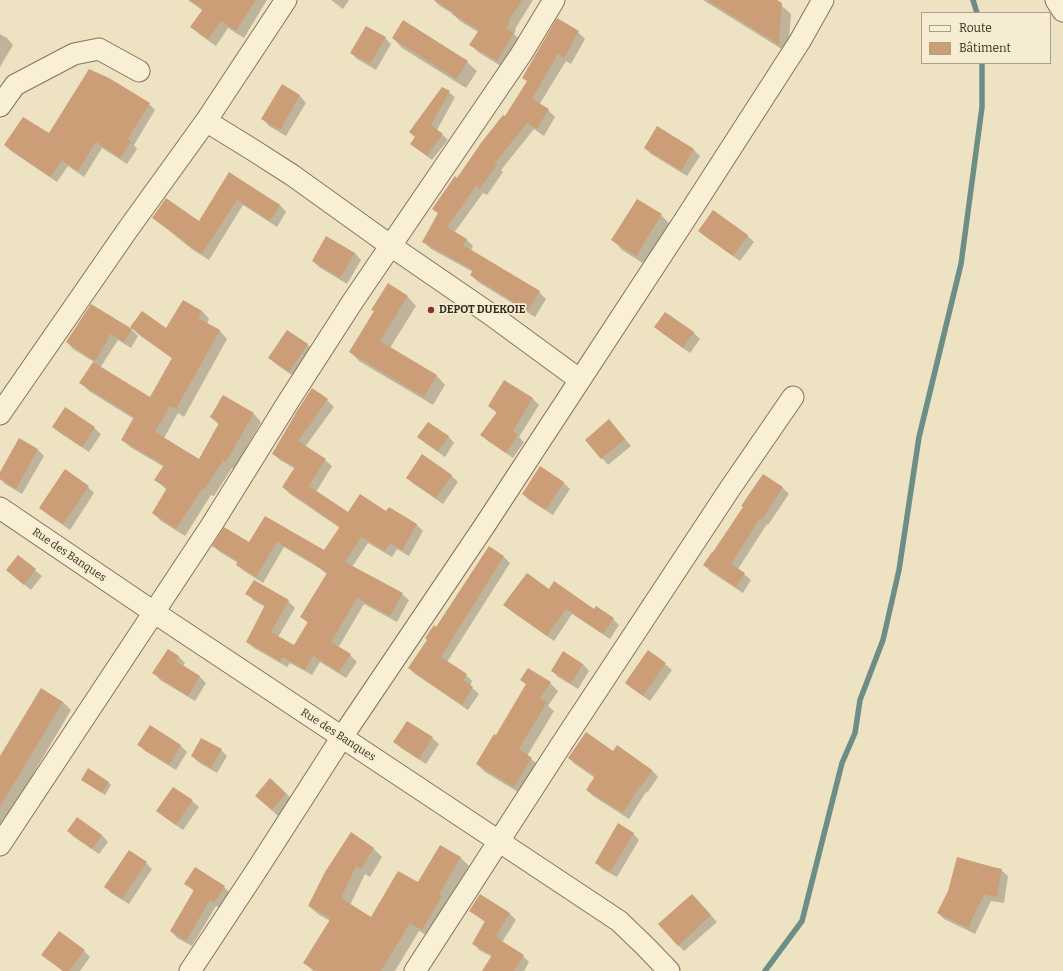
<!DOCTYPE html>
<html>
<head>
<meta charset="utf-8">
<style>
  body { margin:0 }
  #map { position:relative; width:1063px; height:971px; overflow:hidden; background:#ede2c2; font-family:Bitter,serif }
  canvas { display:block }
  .legend { position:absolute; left:921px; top:12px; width:130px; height:52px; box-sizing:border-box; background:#f5ecd2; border:1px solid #a99f8a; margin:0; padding:5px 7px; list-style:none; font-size:12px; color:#372b1e }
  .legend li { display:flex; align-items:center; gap:8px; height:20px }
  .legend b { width:20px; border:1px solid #a99f8a }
</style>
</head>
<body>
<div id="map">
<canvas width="1063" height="971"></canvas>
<ul class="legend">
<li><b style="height:5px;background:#f8efd5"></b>Route</li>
<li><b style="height:11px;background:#cb9e78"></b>Bâtiment</li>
</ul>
</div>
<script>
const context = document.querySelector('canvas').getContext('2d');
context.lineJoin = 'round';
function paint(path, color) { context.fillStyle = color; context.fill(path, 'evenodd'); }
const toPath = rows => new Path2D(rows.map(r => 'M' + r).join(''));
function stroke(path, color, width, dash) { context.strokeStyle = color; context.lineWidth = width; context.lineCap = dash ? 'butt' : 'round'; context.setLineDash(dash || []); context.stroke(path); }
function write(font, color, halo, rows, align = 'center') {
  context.font = font + ' Bitter,serif'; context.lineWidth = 3.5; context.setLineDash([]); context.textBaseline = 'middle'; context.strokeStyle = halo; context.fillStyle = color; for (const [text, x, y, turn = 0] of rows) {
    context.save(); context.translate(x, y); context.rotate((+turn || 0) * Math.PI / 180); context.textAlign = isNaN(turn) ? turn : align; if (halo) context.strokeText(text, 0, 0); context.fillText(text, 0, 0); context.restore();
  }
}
paint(toPath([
  [188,0,267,0,244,38,228,28,216,46,199,34,192,27,203,11],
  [331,0,349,0,343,9],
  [434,0,533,0,515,29,516,30,514,34,521,41,504,68,478,52,471,45,478,32,460,21,453,14,440,6],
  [703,0,775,0,791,14,788,53],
  [578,32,585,39,571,64,566,61,539,105,548,110,555,117,544,136,534,129,501,170,503,172,487,195,483,193,454,233,466,239,473,246,471,250,539,292,546,299,535,317,478,282,471,275,473,272,431,249,424,242,439,214,433,209,506,118,528,82],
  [0,34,7,38,13,45,0,67],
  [385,38,391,44,376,70,357,59,351,53],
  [393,38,467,62,477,71,466,88,402,48],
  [282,86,300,96,306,103,286,136,269,126,263,119],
  [443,88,455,97,437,130,448,140,432,160,411,144],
  [149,104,155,110,134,145,137,149,127,164,102,148,84,177,68,166,57,182,11,151,5,145,49,135],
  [658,127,694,150,700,156,687,176,651,154,645,148],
  [229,174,280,205,286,212,277,227,243,205,209,260,193,250,153,218,200,223],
  [713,212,748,236,754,242,740,261,706,237,699,231],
  [661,215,671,225,646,265,622,250,613,240],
  [355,253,361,260,347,284,319,267,313,261],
  [389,285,408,297,416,306,390,348,437,376,445,385,433,405,359,361,350,352,375,311],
  [92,305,132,330,138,336,131,348,118,340,100,368,150,399,173,359,139,335,131,327,167,330,202,311,209,319,207,324,220,331,227,339,184,417,178,413,164,438,200,460,219,425,211,417,223,396,254,414,261,422,234,469,232,468,214,496,211,495,185,536,161,521,153,513,167,490,156,480,164,467,130,447,123,440,134,419,89,391,81,383,94,362,73,349,67,342],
  [666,313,694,333,700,339,690,353,662,333,656,327],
  [288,331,308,345,314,351,296,378,276,364,270,358],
  [505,382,533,399,539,405,519,437,524,442,513,458,488,441,482,435,497,413,489,406],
  [327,400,334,407,305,447,325,460,332,466,316,492,348,514,387,512,389,508,417,525,423,531,409,556,397,549,392,557,368,543,352,567,402,594,409,600,397,622,364,604,338,648,350,655,357,662,346,678,320,662,312,675,290,663,287,667,254,648,247,642,265,607,253,600,247,593,288,601,295,608,278,637,295,646,308,623,301,617,327,574,319,568,284,547,263,583,244,571,237,565,238,563,220,552,213,546,250,543,266,517,325,552,340,528,290,494,283,487,295,469,280,460,274,454],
  [53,427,94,428,101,434,89,452,60,433],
  [615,427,631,446,608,465,586,440],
  [448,436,454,443,445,457,425,443,419,437],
  [20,440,38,450,44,456,22,494,5,484,0,479,0,474],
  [451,475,458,482,443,504,414,484,407,478],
  [763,475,783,488,789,494,768,525,767,524,738,569,751,580,743,593,711,572,704,565,744,507],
  [563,482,570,489,553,515,529,500,523,494],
  [88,487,94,493,70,530,47,514,40,508],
  [489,547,504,557,510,563,447,662,466,675,472,681,470,686,479,694,468,710,415,674,409,668,437,628],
  [18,556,42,576,31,590,14,576],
  [549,590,613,619,619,625,610,639,572,614,554,641,511,611,505,605],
  [168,650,179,657,185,663,183,666,200,677,206,683,195,701,160,680,154,673],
  [583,664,589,671,578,689,558,677,552,671],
  [665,664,672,670,650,701,633,689,626,683],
  [522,680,550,683,558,691,548,706,554,711,527,756,540,766,523,795,485,772,477,764,496,737,527,685],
  [41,689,63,702,71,710,6,820,4,819,0,825,0,763],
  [407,722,432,738,439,744,426,764,401,748,395,742],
  [150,727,181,746,187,752,176,770,145,751,139,745],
  [617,747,652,770,658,777,647,793,646,792,629,819,593,796,587,790,595,778,575,764,569,758,614,752],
  [221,750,227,756,217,773,198,762,192,756],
  [82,780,109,783,111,785,105,795],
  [173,788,192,801,199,807,183,830,164,817,158,811],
  [286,793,292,800,278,816,256,796],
  [77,818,102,835,108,842,99,854,74,837,68,831],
  [633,833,639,840,617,877,602,869,596,862],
  [351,834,374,849,382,857,370,877,365,874,350,905,372,918,419,884,460,857,469,866,447,903,431,938,419,931,395,971,313,971,304,962,330,921,318,914,309,906],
  [146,863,152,869,129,904,111,893,105,886],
  [1001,870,1008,876,1004,903,991,901,975,934,944,919,938,913],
  [185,883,224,887,230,893,221,908,216,906,192,946,177,938,171,931,195,892],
  [480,895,510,914,516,920,502,942,523,956,529,962,524,971,484,971,492,957,479,950,473,943,485,922,470,911],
  [698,901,717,922,684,951,678,945],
  [84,951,90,957,80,971,63,971,43,955]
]), '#0003');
stroke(toPath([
  [973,0,977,13],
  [765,971,802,921,842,763,855,733,860,700,883,640,899,570,919,437,961,264,982,107,982,63]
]), '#6c8e87', 5.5);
paint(toPath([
  [189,0,256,0,236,31,221,21,208,39,190,27,203,9],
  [434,0,522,0,508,21,510,22,506,28,514,33,497,61,469,45,479,30,452,14,453,12],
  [707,0,777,0,782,3,779,45],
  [557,18,579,31,564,58,558,54,532,99,549,109,537,129,527,123,495,163,497,164,480,189,476,186,447,227,467,239,463,245,540,291,528,311,470,275,473,270,422,242,438,213,432,209,455,176,457,178,481,143,503,115,505,116,527,81,522,78],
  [403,20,468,61,456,79,392,38],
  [366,26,386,37,370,64,350,53],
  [89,69,109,78,150,103,128,139,131,142,120,158,96,142,78,171,62,161,50,177,4,145,23,117,49,133],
  [282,84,300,95,280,130,261,119],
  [442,87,450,91,431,125,443,134,427,156,410,144,415,137,409,132],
  [657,126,694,149,681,171,644,148],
  [229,172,280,205,270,221,237,200,202,254,185,243,186,242,152,218,166,198,199,221],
  [637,199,662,214,636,256,611,240],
  [713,210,748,235,733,256,698,231],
  [326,236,355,253,340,278,312,261],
  [388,283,408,296,380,341,437,375,424,397,349,352,374,311,371,310],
  [183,300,202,311,198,318,220,330,176,409,170,406,155,432,199,459,219,423,210,417,223,395,254,413,226,462,223,460,205,489,203,488,176,529,152,513,167,488,154,480,164,465,121,440,134,417,79,383,93,362,150,397,172,358,130,327,142,311,166,328],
  [91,304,132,329,124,342,111,334,95,361,66,342],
  [665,312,694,332,683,348,654,327],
  [287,330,308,344,289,372,268,358],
  [504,380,533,398,513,431,518,435,506,453,480,435,497,412,488,406],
  [312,388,328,399,298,441,326,459,309,486,348,512,360,494,386,511,389,507,417,524,402,550,390,543,385,551,361,537,345,562,403,593,390,616,357,598,331,642,351,654,339,672,313,656,305,670,283,657,280,661,246,642,265,605,245,594,254,580,289,600,271,632,294,645,308,622,300,617,327,573,315,565,315,564,277,542,256,577,236,565,238,561,212,546,224,527,249,542,265,516,324,550,339,528,339,526,282,487,295,467,272,454,297,411],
  [65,407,95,427,82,447,52,427],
  [609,419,625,439,601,459,585,440],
  [428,422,449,436,438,451,417,437],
  [19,438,38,449,16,489,0,479,0,472],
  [422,454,452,475,436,498,406,478],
  [540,466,564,482,546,510,522,494],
  [65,469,89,486,63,524,39,508],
  [763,474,783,487,762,520,760,518,731,564,745,573,736,587,703,565,712,552,713,552,743,507,741,506],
  [489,546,504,556,441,657,467,674,463,680,473,687,462,705,408,668,427,640,425,638,434,625,436,627],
  [18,555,36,569,24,585,6,570],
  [527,573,549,589,554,581,594,609,596,606,614,618,603,634,566,609,547,636,503,605],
  [168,649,179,656,176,661,200,676,188,696,152,673],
  [648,650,666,663,643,696,625,683],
  [563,651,583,664,571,683,551,671],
  [528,668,551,682,540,698,547,702,519,749,532,758,514,787,476,764,494,734,496,735,526,684,520,680],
  [41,688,63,702,0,807,0,756],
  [407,721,433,737,419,759,393,742],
  [150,725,181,745,169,765,137,745],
  [586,732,613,751,617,745,652,770,641,787,640,786,623,813,586,790,595,776,568,758],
  [201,738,222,749,211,768,191,756],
  [88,768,109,782,102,793,81,780],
  [270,778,286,793,272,810,255,796],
  [173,787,193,800,176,825,156,811],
  [77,817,102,835,92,849,67,831],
  [618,823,634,833,610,872,595,863],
  [351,832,374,848,361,869,356,866,341,898,371,917,398,871,418,882,440,845,461,857,439,894,442,896,422,930,410,923,381,971,316,971,303,963,331,918,308,906,325,872],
  [129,850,147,862,122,899,104,887],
  [957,857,993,867,1002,869,997,897,984,895,968,928,937,913,948,891],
  [195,867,225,886,214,903,210,900,186,941,170,931,194,890,184,884],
  [480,894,510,913,496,935,498,937,497,938,524,955,514,971,482,971,492,955,472,944,485,921,469,911],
  [692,894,711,915,678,946,658,924],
  [59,931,85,950,69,971,63,971,41,955]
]), '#cb9e78');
const minor = toPath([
  [1056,0,1063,11],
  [0,106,15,85,74,54,99,49,139,71],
  [206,121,253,150,292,175,391,246,490,314,580,380],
  [0,414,126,232,206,121,286,0],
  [0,508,155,613,619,921,646,947,669,971],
  [0,845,211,526,288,402,353,301,522,53,554,0],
  [190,971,258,868,342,737,485,525,686,218,800,41,823,0],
  [415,971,561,745,729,490,793,397]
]);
stroke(minor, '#877359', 23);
stroke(minor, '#f8efd5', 21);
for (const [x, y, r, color] of [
  [431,310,4,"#952e2a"]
]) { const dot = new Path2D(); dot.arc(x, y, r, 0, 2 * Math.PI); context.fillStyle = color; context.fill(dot); stroke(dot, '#f5ecd2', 1.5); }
write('bold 11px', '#372b1e', '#f5ecd2', [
  ["DEPOT DUEKOIE",439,310]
], 'left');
write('11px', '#372b1e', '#f5ecd2', [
  ["Rue des Banques",69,555,34],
  ["Rue des Banques",338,735,33]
]);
</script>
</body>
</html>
